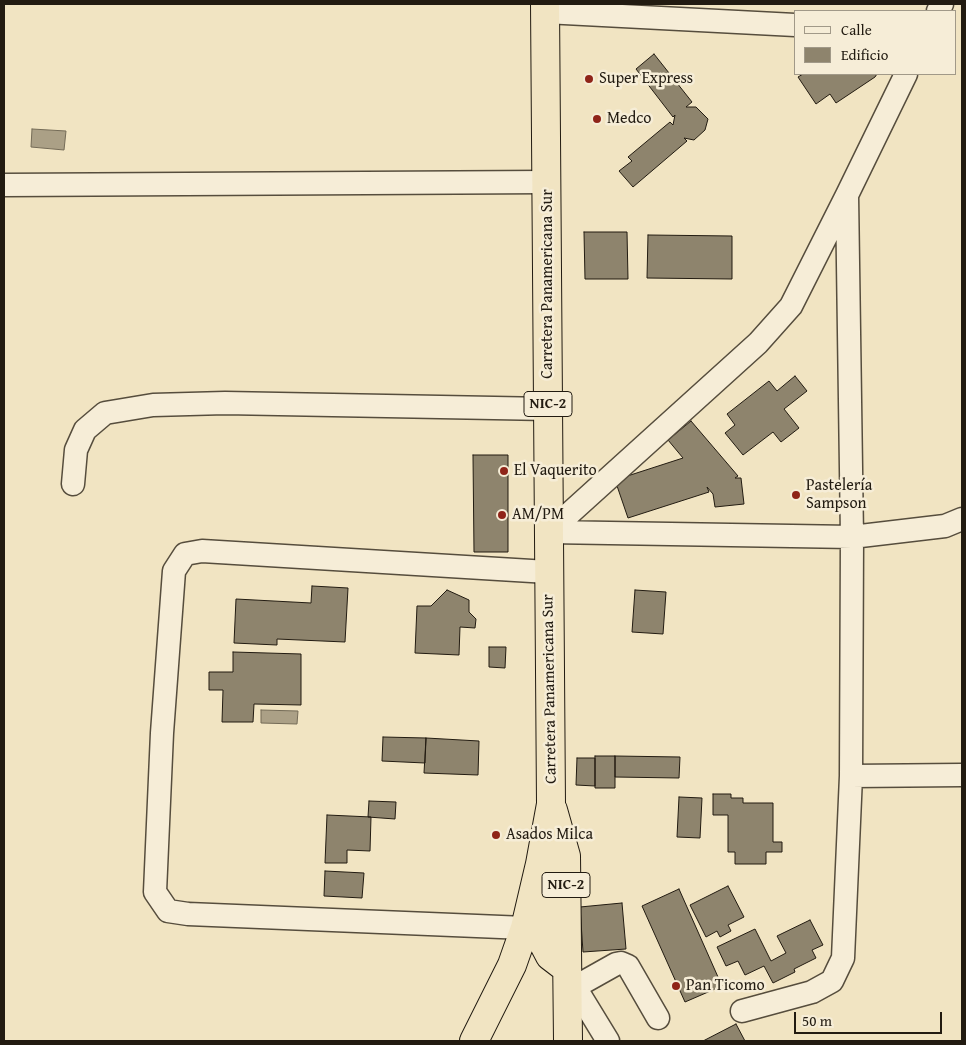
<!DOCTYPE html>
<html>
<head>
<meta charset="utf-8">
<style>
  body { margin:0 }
  #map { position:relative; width:966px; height:1045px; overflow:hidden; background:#f1e4c2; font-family:"Gentium Book Plus",serif }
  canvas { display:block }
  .frame { position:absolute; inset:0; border:5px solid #221b11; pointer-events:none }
  .legend { position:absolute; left:794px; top:10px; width:162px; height:65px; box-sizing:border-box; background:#f6edd7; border:1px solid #a19988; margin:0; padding:6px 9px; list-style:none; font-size:15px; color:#221b11 }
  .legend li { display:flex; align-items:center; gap:10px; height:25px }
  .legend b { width:25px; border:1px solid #a19988 }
  .scale { position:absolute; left:794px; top:1012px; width:148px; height:22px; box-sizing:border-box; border:2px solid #221b11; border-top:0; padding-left:6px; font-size:15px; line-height:18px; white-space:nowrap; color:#221b11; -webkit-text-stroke:4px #f6edd7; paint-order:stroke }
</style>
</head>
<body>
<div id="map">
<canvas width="966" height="1045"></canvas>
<div class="frame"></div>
<ul class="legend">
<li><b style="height:6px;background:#f6edd7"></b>Calle</li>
<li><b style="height:14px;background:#8e846d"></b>Edificio</li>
</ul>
<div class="scale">50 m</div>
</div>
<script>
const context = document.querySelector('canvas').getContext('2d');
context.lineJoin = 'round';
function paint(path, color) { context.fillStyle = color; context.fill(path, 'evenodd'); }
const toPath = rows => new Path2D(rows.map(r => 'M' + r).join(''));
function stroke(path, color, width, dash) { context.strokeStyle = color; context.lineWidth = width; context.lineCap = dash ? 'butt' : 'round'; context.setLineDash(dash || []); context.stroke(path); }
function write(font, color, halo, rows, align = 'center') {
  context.font = font + ' "Gentium Book Plus",serif'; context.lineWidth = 5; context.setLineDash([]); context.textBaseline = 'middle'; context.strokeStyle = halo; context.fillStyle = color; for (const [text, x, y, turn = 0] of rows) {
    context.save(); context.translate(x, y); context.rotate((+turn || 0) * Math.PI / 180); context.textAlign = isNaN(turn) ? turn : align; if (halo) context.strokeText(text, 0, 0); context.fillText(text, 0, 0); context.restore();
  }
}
const water = toPath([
  [32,129,66,131,64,150,31,147,32,129],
  [261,710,298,711,297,724,261,723,261,710]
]);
paint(water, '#aba086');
stroke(water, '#746b57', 1);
const building = toPath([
  [654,54,692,102,686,107,696,107,708,119,705,130,694,140,684,138,687,141,633,187,619,171,632,161,628,157,670,122,673,125,675,115,673,117,636,69,654,54],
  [803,74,877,74,875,77,836,103,830,94,816,104,798,77,803,74],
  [584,232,627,232,628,279,585,279,584,232],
  [648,235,732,236,732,279,647,278,648,235],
  [795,376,807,391,784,409,799,428,781,442,773,432,743,455,725,433,735,425,727,414,769,381,777,391,795,376],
  [691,421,738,476,735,478,741,478,744,504,715,507,713,494,707,487,709,492,628,518,615,480,683,458,668,440,691,421],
  [473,455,508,455,508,552,474,552,473,455],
  [312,586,348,588,345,642,277,639,277,645,234,643,236,599,311,603,312,586],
  [447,590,469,600,469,612,476,619,475,628,460,627,459,655,415,653,417,606,431,606,447,590],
  [635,590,666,592,663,634,632,632,635,590],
  [489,647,506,647,505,668,489,667,489,647],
  [233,652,301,654,301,705,254,704,253,722,222,722,223,690,209,690,209,672,233,672,233,652],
  [383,737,426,738,425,763,382,761,383,737],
  [426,738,479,741,478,775,424,773,426,738],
  [595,756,615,756,615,788,595,788,595,756],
  [615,756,680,757,679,778,615,777,615,756],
  [577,758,595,758,595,786,576,785,577,758],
  [713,794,731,794,731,798,743,798,743,803,773,803,773,842,782,842,782,852,766,852,766,864,735,864,735,852,728,852,728,815,713,815,713,794],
  [679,797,702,798,700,838,677,837,679,797],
  [369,801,396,802,395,819,368,817,369,801],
  [327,815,371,817,370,851,347,850,347,863,325,863,327,815],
  [325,871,364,873,362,898,324,896,325,871],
  [728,886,744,917,728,925,731,931,720,937,717,931,706,937,690,905,728,886],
  [679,889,722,986,685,1002,642,906,679,889],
  [622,903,626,949,583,952,580,907,622,903],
  [810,920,823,945,812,950,816,958,794,969,795,972,773,983,764,966,745,975,738,961,726,966,717,947,755,929,771,961,786,953,777,936,810,920],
  [736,1024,745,1041,703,1041,736,1024]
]);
paint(building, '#8e846d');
stroke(building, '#221b11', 1);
const minor = toPath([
  [938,11,942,4],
  [545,12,795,25],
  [4,185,547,182],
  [73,484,76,450,85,430,105,413,153,405,225,403,548,409],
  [549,532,758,343,791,306,847,195,906,74],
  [549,532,852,537,945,526,962,519],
  [851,776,962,775],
  [525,928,188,914,168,911,155,892,162,733,174,571,185,554,202,551,548,572],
  [569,973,575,987,608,1041],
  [575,987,616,964,621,963,628,966,658,1018],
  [742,1011,812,992,832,981,843,958,851,776,852,537,847,195]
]);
const highway = toPath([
  [553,810,566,856,568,1041],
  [540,901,541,939,550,956,567,969],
  [474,1041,512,965,525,928,540,864,551,804,545,4]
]);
stroke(minor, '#564d3d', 25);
stroke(highway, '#221b11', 30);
stroke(minor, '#f6edd7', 22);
stroke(highway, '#f1e4c2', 28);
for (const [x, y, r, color] of [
  [589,79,5,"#8f2418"],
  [597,119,5,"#8f2418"],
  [504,471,5,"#8f2418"],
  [796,495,5,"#8f2418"],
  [502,515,5,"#8f2418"],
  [496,835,5,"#8f2418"],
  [676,986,5,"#8f2418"]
]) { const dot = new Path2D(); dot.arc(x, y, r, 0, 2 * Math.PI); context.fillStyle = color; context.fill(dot); stroke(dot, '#f6edd7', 2); }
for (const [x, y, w] of [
  [548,404,48],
  [566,885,48]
]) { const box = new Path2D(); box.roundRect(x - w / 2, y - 12.5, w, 25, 4); context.fillStyle = '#f6edd7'; context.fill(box); stroke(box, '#221b11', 1); }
write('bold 15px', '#221b11', null, [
  ["NIC-2",548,404],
  ["NIC-2",566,885]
]);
write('16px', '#221b11', '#f6edd7', [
  ["Super Express",599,79],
  ["Medco",607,119],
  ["El Vaquerito",514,471],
  ["Pastelería",806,486],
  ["Sampson",806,504],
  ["AM/PM",512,515],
  ["Asados Milca",506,835],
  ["Pan Ticomo",686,986]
], 'left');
write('16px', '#221b11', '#f6edd7', [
  ["Carretera Panamericana Sur",548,284,-90],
  ["Carretera Panamericana Sur",550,689,-91]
]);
</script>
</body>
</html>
